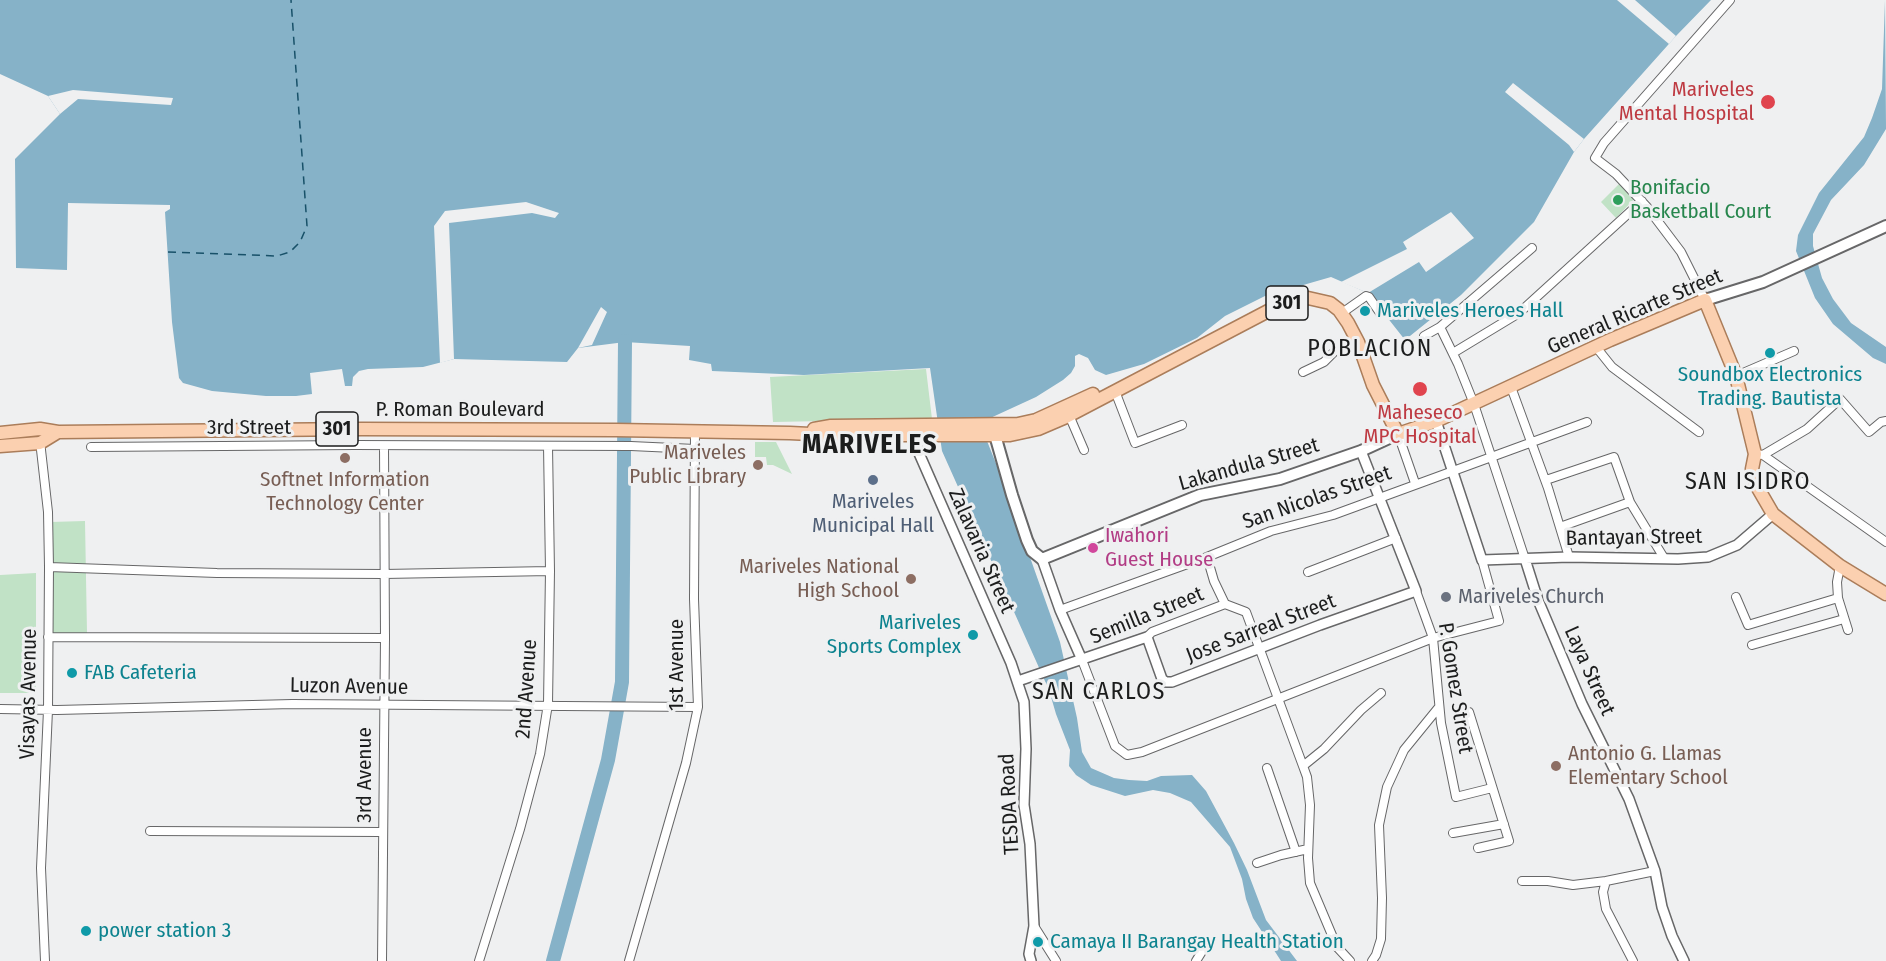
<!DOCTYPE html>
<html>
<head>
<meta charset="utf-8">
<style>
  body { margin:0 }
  canvas { display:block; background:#eff0f1 }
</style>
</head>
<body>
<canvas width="1886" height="961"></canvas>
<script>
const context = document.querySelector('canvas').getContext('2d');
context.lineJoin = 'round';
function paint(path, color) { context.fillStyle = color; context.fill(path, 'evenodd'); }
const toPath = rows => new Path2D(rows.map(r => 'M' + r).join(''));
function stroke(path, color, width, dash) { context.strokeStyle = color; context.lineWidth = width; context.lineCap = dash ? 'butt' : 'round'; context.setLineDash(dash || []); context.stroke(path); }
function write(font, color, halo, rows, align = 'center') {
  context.font = font + ' "Fira Sans Condensed",sans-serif'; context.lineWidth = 6; context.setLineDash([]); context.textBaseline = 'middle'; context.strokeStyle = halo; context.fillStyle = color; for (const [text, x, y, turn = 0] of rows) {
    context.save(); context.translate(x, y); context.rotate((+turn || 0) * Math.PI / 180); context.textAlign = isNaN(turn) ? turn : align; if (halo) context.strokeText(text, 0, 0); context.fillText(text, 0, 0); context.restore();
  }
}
paint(toPath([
  [1620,183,1635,198,1616,218,1601,202],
  [926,369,932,419,773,422,770,377],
  [755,442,776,442,792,474,773,465,767,465,766,457,755,457],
  [85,521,87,633,51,633,50,522],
  [36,573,36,693,0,693,0,575]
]), '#c1e2c6');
paint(toPath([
  [0,0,1711,0,1676,36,1584,139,1574,152,1534,222,1461,295,1405,340,1368,293,1331,277,1265,296,1225,316,1197,338,1144,364,1106,375,1095,370,1088,358,1079,354,1075,356,1075,366,1071,373,1063,380,1036,397,986,420,987,441,1003,481,1060,642,1077,718,1082,752,1091,768,1114,778,1129,780,1147,781,1161,776,1192,775,1206,791,1234,843,1247,870,1266,920,1297,961,1281,961,1270,944,1253,918,1246,899,1242,879,1230,847,1191,802,1170,793,1153,790,1125,796,1091,785,1076,775,1069,766,1070,750,1056,714,1049,690,942,451,930,368,804,375,712,371,711,364,689,360,690,346,625,342,578,348,567,362,454,359,423,367,368,369,359,371,353,377,352,386,345,386,342,369,310,373,312,394,296,396,266,396,212,391,183,383,179,378,172,322,165,212,170,209,170,205,68,203,67,270,16,268,15,159,60,114,48,96,0,74],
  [1885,0,1886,129,1864,165,1831,200,1813,234,1813,246,1822,278,1833,299,1851,323,1886,347,1886,364,1873,358,1833,324,1815,298,1796,251,1798,235,1819,193,1864,137,1872,118,1882,89]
]), '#86b2c8');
paint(toPath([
  [1617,0,1635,0,1676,36,1669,44],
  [1513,83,1584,139,1574,152,1569,145,1505,92],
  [73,90,173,98,171,105,78,99,60,114,48,96],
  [526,202,559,213,555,218,532,213,449,223,454,359,440,363,434,226,445,211],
  [1451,212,1474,238,1426,272,1419,262,1368,293,1341,282,1407,249,1403,242],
  [601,307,607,312,592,345,578,348]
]), '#eff0f1');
stroke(toPath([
  [553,961,608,760,622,682,625,341]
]), '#86b2c8', 14);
stroke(toPath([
  [168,252,277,256,290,252,300,242,307,226,291,0]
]), '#185169', 1.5, [8, 6]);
const minor = toPath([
  [1705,300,1681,252,1647,207,1616,174,1595,158,1604,143,1730,0],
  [1342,313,1366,296,1369,297,1380,313],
  [1440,327,1458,364,1474,404,1525,559],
  [1424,336,1440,327,1532,248],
  [1596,347,1612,367,1699,432],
  [1453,353,1519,313,1642,201],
  [1303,372,1324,362,1335,351,1358,342],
  [1736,376,1794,351],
  [1511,387,1548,488,1569,557],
  [1115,391,1135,443,1182,425],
  [1069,415,1084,450],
  [1398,434,1415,483],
  [40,441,48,512,49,567,48,710,41,868,45,961],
  [91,447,355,445,631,446,695,449],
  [1755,454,1763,455,1807,429,1840,399,1869,432,1881,422,1886,421],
  [1763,455,1886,542],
  [1546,480,1614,457,1630,502,1664,558],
  [1560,527,1630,502],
  [1207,557,1214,581,1225,604,1246,612,1303,766,1307,777,1310,805,1308,858,1310,883,1337,947,1350,961],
  [1840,566,1837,582,1838,598,1848,630],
  [49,567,217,573,384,574,550,571],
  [1308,572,1396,538],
  [1416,591,1433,638,1441,723,1456,797,1492,788],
  [1736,597,1748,625,1838,598],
  [1060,610,1207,557,1271,531,1333,515,1587,422],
  [48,637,385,638],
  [1147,637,1152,632,1225,604],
  [1752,645,1844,619],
  [1082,660,1115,746,1127,755,1142,752,1433,638,1499,621,1482,560],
  [0,709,57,710,292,704,698,707],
  [1469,712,1509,841,1478,848],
  [1303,766,1324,749,1361,710,1381,693],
  [1267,768,1296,852],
  [150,831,382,832],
  [1453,833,1504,824],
  [1257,863,1281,855,1308,849],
  [1522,881,1548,881,1573,885,1606,881],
  [1034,926,1056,961],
  [382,961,385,638,384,446],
  [479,961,520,829,540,754,548,704,550,571,548,446],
  [629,961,686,763,698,707,694,599,695,431],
  [1196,961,1206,945],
  [1372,961,1376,955,1381,939,1382,898,1379,825,1387,787,1404,750,1439,707],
  [1633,961,1606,909,1603,892,1606,881,1655,871]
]);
const tertiary = toPath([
  [1436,421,1482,560,1569,557,1678,559,1708,557,1737,545,1773,514],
  [911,435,1011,663,1024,702,1026,749,1024,805,1030,844,1034,926,1029,954,1031,961],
  [1042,559,1060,610,1082,660],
  [1525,559,1538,600,1582,704,1629,799,1655,871,1662,907,1672,936,1684,961],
  [1018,681,1147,637,1162,679,1166,682,1172,682,1320,625,1416,591,1361,451]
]);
const secondary = toPath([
  [1705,300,1763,282,1886,226],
  [995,435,1012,495,1027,540,1032,551,1042,559,1200,495,1280,479,1361,451,1398,434]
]);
const primary = toPath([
  [814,429,831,426,1018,424,1036,420,1093,394],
  [0,433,40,429,58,432,362,429,616,430,790,433,830,435,1010,435,1038,429,1066,417,1272,309,1297,300,1308,298,1330,303,1339,310,1348,323,1358,342,1373,385,1398,434,1436,421,1610,340,1705,300,1736,376,1755,454,1752,469,1755,483,1773,514,1840,566,1886,594],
  [0,446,40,443,58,432]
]);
stroke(minor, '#676768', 10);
stroke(tertiary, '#676768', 12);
stroke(secondary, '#676768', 14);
stroke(primary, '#ab7d5a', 15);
stroke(minor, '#fff', 8);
stroke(tertiary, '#fff', 9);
stroke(secondary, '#fff', 10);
stroke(primary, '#fbd0b0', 12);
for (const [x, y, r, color] of [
  [1768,102,8,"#e0444e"],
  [1618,200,6,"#2e9e5b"],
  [1365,311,6,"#0f9aa8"],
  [1770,353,6,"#0f9aa8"],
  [1420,389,8,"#e0444e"],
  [345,458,6,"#8d6e63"],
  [758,465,6,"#8d6e63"],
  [873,480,6,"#5c6f8a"],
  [1093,548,6,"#d1479c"],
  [911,579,6,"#8d6e63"],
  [1446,597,6,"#6b7280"],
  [973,635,6,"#0f9aa8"],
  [72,673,6,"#0f9aa8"],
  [1556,766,6,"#8d6e63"],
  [86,931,6,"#0f9aa8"],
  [1038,942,6,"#0f9aa8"]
]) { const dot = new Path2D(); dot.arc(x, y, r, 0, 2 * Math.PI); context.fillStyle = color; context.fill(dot); stroke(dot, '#eff0f1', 2); }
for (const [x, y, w] of [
  [1287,303,42],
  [337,429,42]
]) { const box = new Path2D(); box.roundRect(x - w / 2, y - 17, w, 34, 4.5); context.fillStyle = '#eff0f1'; context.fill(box); stroke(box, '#1c1d1d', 1.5); }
write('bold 20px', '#1c1d1d', null, [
  ["301",1287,303],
  ["301",337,429]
]);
write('21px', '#be3a42', '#eff0f1', [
  ["Mariveles",1754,90],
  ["Mental Hospital",1754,114],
  ["Maheseco",1420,413,"center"],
  ["MPC Hospital",1420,437,"center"]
], 'right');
write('21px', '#27864d', '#eff0f1', [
  ["Bonifacio",1630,188],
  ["Basketball Court",1630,212]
], 'left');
write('21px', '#0d838f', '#eff0f1', [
  ["Mariveles Heroes Hall",1377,311],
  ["Soundbox Electronics",1770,375,"center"],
  ["Trading. Bautista",1770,399,"center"],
  ["Mariveles",961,623,"right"],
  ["Sports Complex",961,647,"right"],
  ["FAB Cafeteria",84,673],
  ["power station 3",98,931],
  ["Camaya II Barangay Health Station",1050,942]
], 'left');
write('21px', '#1c1d1d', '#eff0f1', [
  ["General Ricarte Street",1635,312,-23],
  ["P. Roman Boulevard",460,410],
  ["3rd Street",249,428],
  ["Lakandula Street",1249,465,-16],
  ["San Nicolas Street",1317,498,-19],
  ["Bantayan Street",1634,538,-1],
  ["Zalavaria Street",981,551,66],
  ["Semilla Street",1147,616,-22],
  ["Jose Sarreal Street",1261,629,-21],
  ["1st Avenue",677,665,-90],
  ["Laya Street",1589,671,66],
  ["Luzon Avenue",349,687,1],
  ["P. Gomez Street",1455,688,81],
  ["2nd Avenue",527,689,-86],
  ["Visayas Avenue",29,694,-89],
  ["3rd Avenue",365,775,-90],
  ["TESDA Road",1010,804,-93]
]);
write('21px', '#785e54', '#eff0f1', [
  ["Mariveles",746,453],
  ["Public Library",746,477],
  ["Softnet Information",345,480,"center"],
  ["Technology Center",345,504,"center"],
  ["Mariveles National",899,567],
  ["High School",899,591],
  ["Antonio G. Llamas",1568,754,"left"],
  ["Elementary School",1568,778,"left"]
], 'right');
write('21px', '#4e5e75', '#eff0f1', [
  ["Mariveles",873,502],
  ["Municipal Hall",873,526]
]);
write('21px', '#b23c85', '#eff0f1', [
  ["Iwahori",1105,536],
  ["Guest House",1105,560]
], 'left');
write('21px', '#5b616d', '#eff0f1', [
  ["Mariveles Church",1458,597]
], 'left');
context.letterSpacing = '1.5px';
write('24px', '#1c1d1d', '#eff0f1', [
  ["POBLACION",1370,349],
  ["SAN ISIDRO",1748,482],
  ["SAN CARLOS",1099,692]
]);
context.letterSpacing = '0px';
context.letterSpacing = '1.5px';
write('bold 27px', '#1c1d1d', '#eff0f1', [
  ["MARIVELES",870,445]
]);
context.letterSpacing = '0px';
</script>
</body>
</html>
